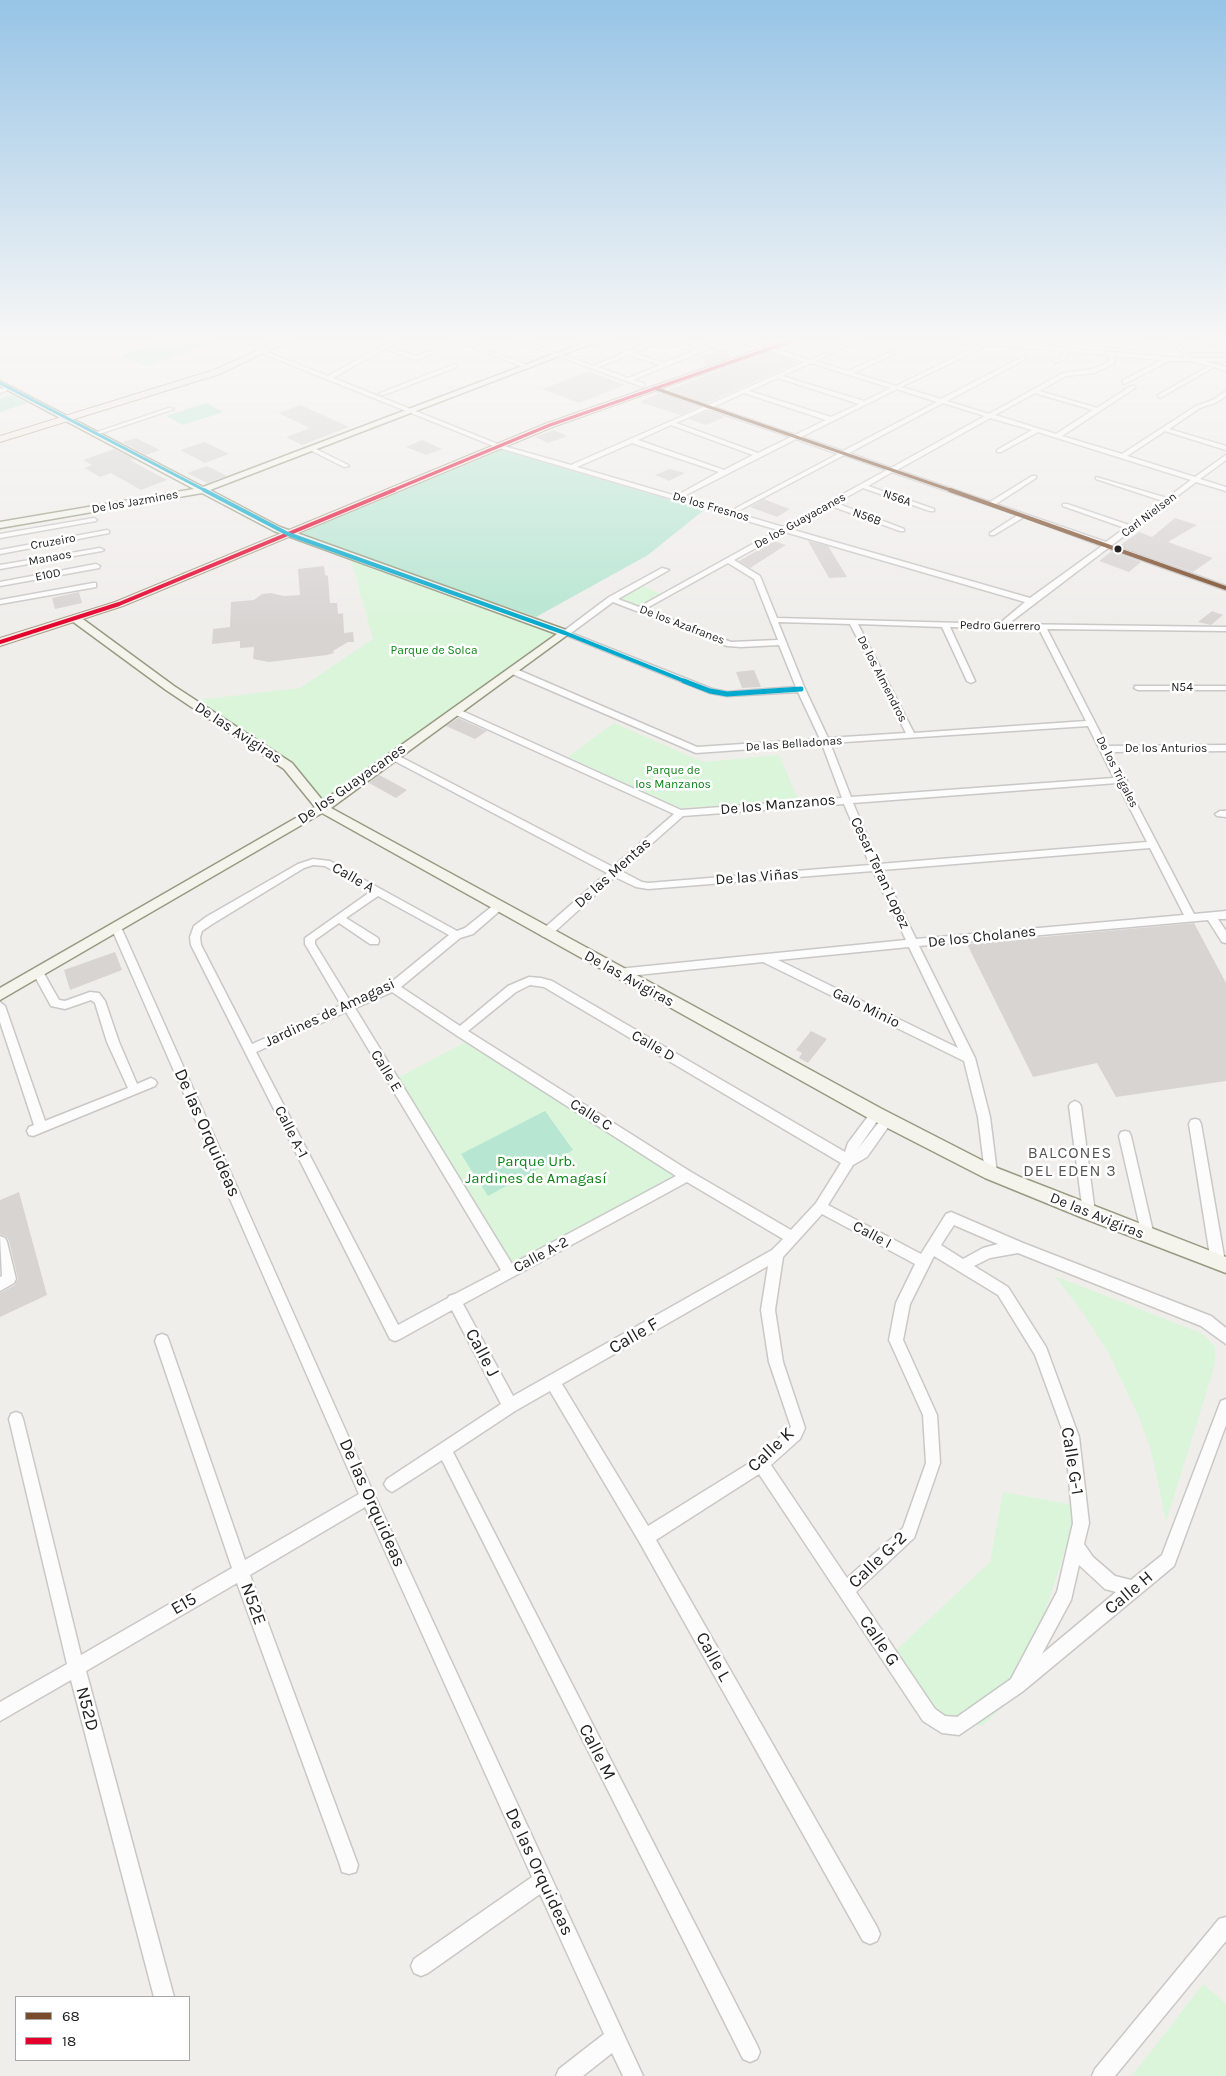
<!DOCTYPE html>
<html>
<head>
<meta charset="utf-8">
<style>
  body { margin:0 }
  #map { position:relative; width:1226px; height:2076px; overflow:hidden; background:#f0eeeb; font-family:Karla,sans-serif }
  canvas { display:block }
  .legend { position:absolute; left:15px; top:1996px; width:175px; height:65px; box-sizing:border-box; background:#fff; border:1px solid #a7a7a7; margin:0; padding:6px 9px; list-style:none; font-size:15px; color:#222 }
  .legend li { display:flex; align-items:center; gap:10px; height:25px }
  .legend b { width:25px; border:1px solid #a7a7a7 }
</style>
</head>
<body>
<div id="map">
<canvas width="1226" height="2076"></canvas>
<ul class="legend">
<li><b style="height:6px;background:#7a4b2a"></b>68</li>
<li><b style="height:6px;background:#e4002b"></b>18</li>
</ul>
</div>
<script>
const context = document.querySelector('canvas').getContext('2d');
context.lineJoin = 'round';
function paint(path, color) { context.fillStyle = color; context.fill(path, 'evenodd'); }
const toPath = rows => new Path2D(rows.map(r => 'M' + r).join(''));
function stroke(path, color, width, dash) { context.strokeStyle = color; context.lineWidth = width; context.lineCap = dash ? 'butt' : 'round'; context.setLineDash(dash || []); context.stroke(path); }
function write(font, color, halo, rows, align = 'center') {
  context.font = font + ' Karla,sans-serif'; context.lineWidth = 5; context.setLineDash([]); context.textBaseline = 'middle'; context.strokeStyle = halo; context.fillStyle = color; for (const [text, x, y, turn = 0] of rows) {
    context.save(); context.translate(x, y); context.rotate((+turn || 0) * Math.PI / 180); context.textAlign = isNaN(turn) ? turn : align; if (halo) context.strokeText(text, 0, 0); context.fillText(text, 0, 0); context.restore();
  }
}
paint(toPath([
  [1045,338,1058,338,1057,349,993,343,1012,343],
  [350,557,565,633,322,808,288,766,189,701,300,688,373,639],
  [643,586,661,594,639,606,621,598],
  [614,723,703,762,779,755,799,801,679,808,568,757],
  [471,1039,687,1176,509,1272,392,1081],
  [1055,1276,1196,1331,1205,1336,1215,1347,1215,1359,1212,1374,1166,1522,1151,1450,1138,1415,1109,1354,1085,1316],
  [1003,1492,1079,1506,1020,1691,982,1726,932,1716,890,1656,990,1562],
  [1203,1984,1226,2004,1226,2076,1132,2076]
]), '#daf5da');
paint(toPath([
  [171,338,226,338,147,366,120,356],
  [12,395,27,403,0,412,0,399],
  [206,403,223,412,183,425,166,416],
  [501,450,704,510,648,555,536,617,298,534],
  [545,1111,573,1150,488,1196,461,1154]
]), '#b7e6d2');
paint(toPath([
  [726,349,730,357,706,366,702,356,714,352,712,350],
  [769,352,799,362,707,403,667,390],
  [589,371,625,385,579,403,543,389],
  [659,393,698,407,680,415,640,402],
  [301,405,349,427,302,445,286,437,310,428,278,413],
  [708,411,725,417,706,425,689,419],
  [554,430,568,436,548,443,535,437],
  [136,438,160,450,146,455,122,442],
  [422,440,442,449,426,455,406,447],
  [205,442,229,454,205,463,180,450],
  [114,449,134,459,130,460,167,480,141,490,111,473,100,477,84,468,92,465,83,460],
  [207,466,227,476,207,483,187,473],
  [669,469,685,473,669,481,655,475],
  [764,499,779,505,790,509,777,517,750,507],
  [1175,518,1197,525,1168,542,1213,558,1193,572,1119,546,1139,532,1152,537],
  [774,541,786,545,750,568,739,561],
  [808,541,828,546,847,577,829,578],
  [1112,551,1141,562,1129,572,1099,561],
  [324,566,325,575,328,576,330,603,337,603,338,614,343,613,344,633,353,632,354,642,348,642,333,651,334,653,327,655,269,662,253,659,254,647,240,648,240,641,212,644,213,629,230,627,231,602,254,600,262,594,271,593,284,596,300,595,298,569],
  [79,592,82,603,55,609,52,598],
  [1212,611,1223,615,1211,625,1198,622],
  [754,670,761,687,742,688,736,672],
  [458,718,487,731,475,739,446,726],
  [379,775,381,776,407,790,396,798,369,783],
  [1194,923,1226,983,1226,1081,1116,1097,1097,1063,1033,1077,967,944],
  [115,952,122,970,70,990,64,970],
  [811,1031,827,1039,808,1063,799,1058,802,1053,796,1050],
  [19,1192,47,1295,0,1317,0,1293,15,1285,18,1279,9,1241,6,1236,0,1234,0,1200]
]), '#d7d4d2');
const street = toPath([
  [396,338,402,338,389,347,416,356,436,349,439,351,416,360,385,349,333,378,500,445,571,465,703,407,652,389,652,387,708,405,805,362,767,350,769,347,810,360,858,338,865,338,815,361,848,371,892,351,896,351,896,353,854,373,896,386,987,341,1168,357,1185,358,1181,351,1166,338,1172,338,1184,348,1218,348,1205,338,1211,338,1226,348,1226,352,1187,352,1191,358,1226,358,1226,362,1203,361,1226,367,1226,371,1214,367,1160,398,1158,395,1209,366,1190,361,1169,361,1124,384,1122,381,1162,360,1114,356,1114,364,1094,373,1066,376,1039,391,1097,408,1131,386,1135,386,1135,388,1062,436,1122,454,1196,406,1213,400,1226,391,1226,396,1217,402,1200,408,1169,429,1226,446,1226,450,1165,431,1127,456,1195,477,1226,455,1226,460,1200,479,1226,487,1226,491,1196,482,1112,545,1226,586,1226,590,1108,548,1008,624,1226,627,1226,631,1047,629,1107,746,1226,745,1226,751,1110,752,1123,778,1127,780,1125,782,1194,914,1226,911,1226,919,1218,919,1226,931,1226,943,1222,942,1208,920,919,946,975,1058,990,1117,997,1173,995,1177,991,1178,987,1177,985,1173,978,1117,964,1061,763,962,618,977,613,973,618,969,906,940,873,871,648,889,636,887,615,877,550,936,546,937,542,936,541,933,542,930,607,873,389,758,389,754,395,754,613,867,674,814,452,713,452,709,458,709,681,810,842,798,822,744,696,753,510,673,510,669,516,669,697,747,820,739,798,692,727,696,710,693,561,633,609,597,662,568,669,570,618,599,639,607,778,530,496,447,259,352,264,351,328,376,396,338],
  [988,345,1062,351,1061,357,1053,361,1056,363,1065,359,1067,352,1108,355,1109,362,1093,369,1063,373,989,414,947,401,1026,359,1026,357,1022,357,941,399,901,387,988,345],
  [811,363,891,388,864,401,782,376,811,363],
  [778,378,859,404,831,417,749,391,778,378],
  [897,389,937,402,843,451,801,437,897,389],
  [744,393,826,420,795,435,713,407,744,393],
  [1035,393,1093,410,1056,434,995,415,1035,393],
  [943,403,985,416,891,468,849,453,943,403],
  [708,409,791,437,758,453,676,423,708,409],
  [990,418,1032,430,997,450,997,452,1001,452,1038,432,1191,480,1167,498,1096,477,1096,479,1163,501,1129,525,1067,504,1063,504,1063,506,1125,528,1106,542,996,504,1036,478,1036,476,1032,476,990,502,897,470,990,418],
  [671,425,753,455,724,470,638,440,671,425],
  [796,439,838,454,736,508,736,510,740,510,844,455,887,470,783,527,682,497,796,439],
  [632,443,719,472,676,496,577,467,632,443],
  [892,472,1018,515,990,533,990,535,994,535,1024,517,1102,546,1030,598,790,529,831,506,900,531,904,531,904,529,836,503,863,488,930,511,934,511,934,509,868,486,892,472],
  [785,532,1025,602,999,624,777,618,760,576,734,560,785,532],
  [728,563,754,579,778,640,731,642,645,609,728,563],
  [613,602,727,646,741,647,779,645,796,687,727,692,712,689,571,633,613,602],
  [778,622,850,624,906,733,828,738,805,689,778,622],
  [858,624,942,627,967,681,971,683,975,681,950,627,1039,629,1086,721,914,733,858,624],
  [1088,726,1114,778,851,797,830,743,1088,726],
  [1117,783,1147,842,879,864,853,803,1117,783],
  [844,804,870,865,648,883,642,882,621,871,683,816,844,804],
  [1150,848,1184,915,916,939,882,870,1150,848],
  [909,947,958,1048,778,960,909,947],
  [449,338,457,338,531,367,526,368,449,338],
  [508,338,516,338,593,366,624,353,592,343,594,340,628,351,657,338,668,338,666,340,698,349,725,338,740,338,763,346,760,348,732,339,633,380,645,384,643,387,508,338],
  [662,342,693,351,664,363,633,353,662,342],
  [629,355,660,365,628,378,598,367,629,355],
  [1058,339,1139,345,1142,347,1139,349,1056,342,1058,339],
  [455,364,457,367,383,395,378,394,455,364],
  [8,387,13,388,0,393,0,389,8,387],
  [169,408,174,409,99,434,94,433,169,408],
  [312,447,348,465,349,466,344,467,310,450,309,449,312,447],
  [94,518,97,520,96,521,0,538,0,534,94,518],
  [107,530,109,531,109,533,0,554,0,550,107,530],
  [100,548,104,550,102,551,0,569,0,565,100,548],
  [96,564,100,566,99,568,0,586,0,582,96,564],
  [93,583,96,583,96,587,0,604,0,600,93,583],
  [1135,686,1226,686,1226,690,1138,690,1134,688,1135,686],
  [1220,811,1226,811,1226,817,1217,816,1215,814,1220,811],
  [313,859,330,861,457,931,465,928,495,904,503,904,504,906,503,908,473,934,460,938,401,987,460,1026,508,986,529,977,541,978,552,981,845,1152,848,1143,872,1111,876,1109,880,1111,882,1114,880,1117,857,1150,883,1117,887,1115,891,1117,893,1120,891,1123,867,1157,853,1165,828,1205,921,1254,946,1214,951,1212,1023,1243,1211,1316,1226,1328,1226,1344,1201,1326,1018,1253,990,1258,974,1266,1008,1287,1046,1347,1079,1437,1089,1523,1084,1544,1093,1557,1115,1576,1131,1580,1162,1555,1219,1406,1221,1401,1226,1399,1226,1425,1174,1566,1022,1692,959,1735,942,1733,923,1721,759,1474,656,1540,877,1927,880,1934,877,1941,870,1944,863,1941,640,1543,550,1391,515,1411,453,1452,757,2045,760,2052,757,2059,750,2062,743,2059,442,1460,397,1489,392,1492,387,1489,384,1484,387,1479,501,1404,452,1310,400,1339,395,1341,390,1339,191,945,190,937,194,926,206,917,298,864,313,859],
  [313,865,325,866,370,892,305,938,305,944,341,1005,252,1044,201,945,200,937,202,931,214,923,304,868,313,865],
  [378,896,449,935,389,984,350,1001,315,944,315,940,339,923,370,944,378,944,379,941,378,938,346,918,378,896],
  [530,985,544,987,841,1163,816,1203,791,1230,691,1172,468,1031,516,992,530,985],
  [392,992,456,1035,676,1176,512,1264,355,1008,392,992],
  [346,1012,501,1270,455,1294,449,1296,448,1298,398,1325,256,1052,346,1012],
  [687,1182,783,1239,772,1250,513,1396,463,1304,687,1182],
  [822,1214,915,1264,896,1303,889,1340,923,1415,926,1463,903,1528,847,1578,771,1465,800,1439,805,1428,783,1362,775,1310,783,1257,822,1214],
  [954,1225,998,1244,983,1248,963,1259,941,1245,954,1225],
  [934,1256,998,1295,1035,1355,1065,1437,1073,1523,1057,1592,1011,1679,957,1717,945,1716,935,1709,856,1592,914,1538,940,1463,937,1415,903,1340,910,1304,934,1256],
  [768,1266,761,1310,769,1362,791,1427,756,1459,648,1526,562,1384,768,1266],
  [1079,1565,1105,1589,1116,1592,1042,1654,1071,1600,1079,1565],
  [116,923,121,927,373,1492,643,2076,623,2076,612,2053,583,2076,556,2076,559,2069,604,2034,540,1894,428,1973,421,1976,414,1973,411,1966,414,1959,532,1877,365,1507,250,1575,358,1865,356,1872,349,1874,342,1872,340,1865,237,1583,86,1671,174,1997,154,1997,71,1680,0,1721,0,1702,67,1664,9,1419,11,1414,16,1412,21,1414,23,1419,81,1655,232,1568,155,1341,157,1336,162,1334,167,1336,169,1341,245,1560,359,1494,111,927,116,923],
  [38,969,42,970,59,1000,65,1001,90,992,99,993,105,1001,119,1042,137,1084,151,1078,155,1080,157,1083,155,1086,33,1136,29,1135,27,1131,29,1127,34,1125,0,1022,0,1002,5,1006,45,1121,128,1088,107,1042,95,1003,91,1000,65,1009,51,1006,33,973,38,969],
  [1075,1101,1079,1103,1081,1106,1095,1213,1094,1217,1089,1219,1084,1217,1083,1213,1069,1106,1071,1103,1075,1101],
  [1195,1119,1199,1120,1201,1124,1225,1262,1223,1266,1218,1268,1213,1266,1211,1262,1189,1124,1191,1120,1195,1119],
  [1125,1131,1129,1132,1131,1136,1154,1236,1153,1240,1148,1242,1143,1240,1142,1236,1119,1136,1121,1132,1125,1131],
  [0,1236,5,1238,7,1242,16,1279,14,1283,0,1291,0,1277,2,1276,0,1236],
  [1226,1917,1226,1941,1115,2076,1092,2076,1095,2069,1219,1919,1226,1917]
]);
const secondary = toPath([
  [596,338,606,338,210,490,280,527,569,631,570,633,331,808,882,1109,997,1168,1226,1257,1226,1273,1083,1218,985,1178,870,1119,322,813,0,1000,0,988,315,807,284,769,166,690,72,621,72,617,80,617,174,686,292,763,323,801,557,634,274,531,202,493,0,528,0,522,194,489,0,386,0,381,203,487,596,338],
  [957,338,987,341,1045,338,1012,344,987,345,957,338],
  [1106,338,1147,338,1144,340,1109,340,1106,338]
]);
const primary = toPath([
  [284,338,295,338,220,374,0,442,0,436,214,370,284,338],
  [791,338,804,338,553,427,123,606,0,646,0,638,115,602,547,423,791,338]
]);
stroke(street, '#c9c8c7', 3);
stroke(secondary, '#999a82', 3);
stroke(primary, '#a79c86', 2);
paint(street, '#fdfcfc');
paint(secondary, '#f4f4ed');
paint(primary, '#f3ede7');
stroke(toPath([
  [654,388,953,491]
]), '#7a4b2a', 3);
stroke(toPath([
  [950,490,1226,588]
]), '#7a4b2a', 4);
stroke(toPath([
  [391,491,550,425,800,338]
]), '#e4002b', 3);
stroke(toPath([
  [0,642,119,604,394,490]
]), '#e4002b', 4);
stroke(toPath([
  [0,383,206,491]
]), '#00a9ce', 3);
stroke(toPath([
  [204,490,288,534,565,633,687,682]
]), '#00a9ce', 4);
stroke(toPath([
  [684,681,710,691,727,694,801,689]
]), '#00a9ce', 5);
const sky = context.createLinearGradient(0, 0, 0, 629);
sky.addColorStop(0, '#97c4e6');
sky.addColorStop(0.54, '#f8f7f6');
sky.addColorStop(1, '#f8f7f600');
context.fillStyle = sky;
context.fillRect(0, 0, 1226, 629);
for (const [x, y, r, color] of [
  [1118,549,4.5,"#222"]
]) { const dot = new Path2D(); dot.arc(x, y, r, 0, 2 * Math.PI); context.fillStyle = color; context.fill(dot); stroke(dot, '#fff', 2); }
write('12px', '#222', '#fff', [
  ["N56A",897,498,19],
  ["De los Jazmines",135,502,-10],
  ["De los Fresnos",711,507,16],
  ["Carl Nielsen",1149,515,-37],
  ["N56B",867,517,20],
  ["De los Guayacanes",800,521,-29],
  ["Cruzeiro",53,542,-10],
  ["Manaos",50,558,-10],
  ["E10D",48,575,-11],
  ["De los Azafranes",682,625,21],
  ["Pedro Guerrero",1000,626,1],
  ["De los Almendros",882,679,63],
  ["N54",1182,688],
  ["De las Belladonas",794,744,-4],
  ["De los Anturios",1166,749],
  ["De los Trigales",1117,772,63]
]);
write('12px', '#0c8416', '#fff', [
  ["Parque de Solca",434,651],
  ["Parque de",673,771],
  ["los Manzanos",673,785]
]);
write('15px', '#222', '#fff', [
  ["De las Avigiras",238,733,33],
  ["De los Guayacanes",352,784,-35],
  ["De los Manzanos",778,805,-5],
  ["De las Mentas",613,873,-42],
  ["Cesar Teran Lopez",880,873,65],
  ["De las Viñas",757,877,-4],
  ["Calle A",353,878,30],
  ["De los Cholanes",982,937,-6],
  ["De las Avigiras",629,979,29],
  ["Galo Minio",866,1008,26],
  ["Jardines de Amagasi",330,1013,-25],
  ["Calle D",653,1046,30],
  ["Calle E",386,1071,59],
  ["Calle C",591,1115,32],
  ["Calle A-1",291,1132,63],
  ["De las Avigiras",1097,1216,22],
  ["Calle I",872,1235,28],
  ["Calle A-2",541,1255,-28]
]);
write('15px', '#0c8416', '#fff', [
  ["Parque Urb.",536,1162],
  ["Jardines de Amagasí",536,1179]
]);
context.letterSpacing = '1px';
write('16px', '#555', '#fff', [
  ["BALCONES",1070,1153],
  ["DEL EDEN 3",1070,1171]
]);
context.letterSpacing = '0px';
write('18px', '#222', '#fff', [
  ["De las Orquideas",207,1133,66],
  ["Calle F",634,1336,-30],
  ["Calle J",482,1353,62],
  ["Calle K",771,1450,-43],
  ["Calle G-1",1072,1461,81],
  ["De las Orquideas",372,1503,66],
  ["Calle G-2",878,1560,-44],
  ["Calle H",1129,1593,-40],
  ["E15",184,1604,-30],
  ["N52E",253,1604,70],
  ["Calle G",879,1641,56],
  ["Calle L",713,1657,61],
  ["N52D",87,1709,75],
  ["Calle M",597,1752,63],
  ["De las Orquideas",539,1872,65]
]);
</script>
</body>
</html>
